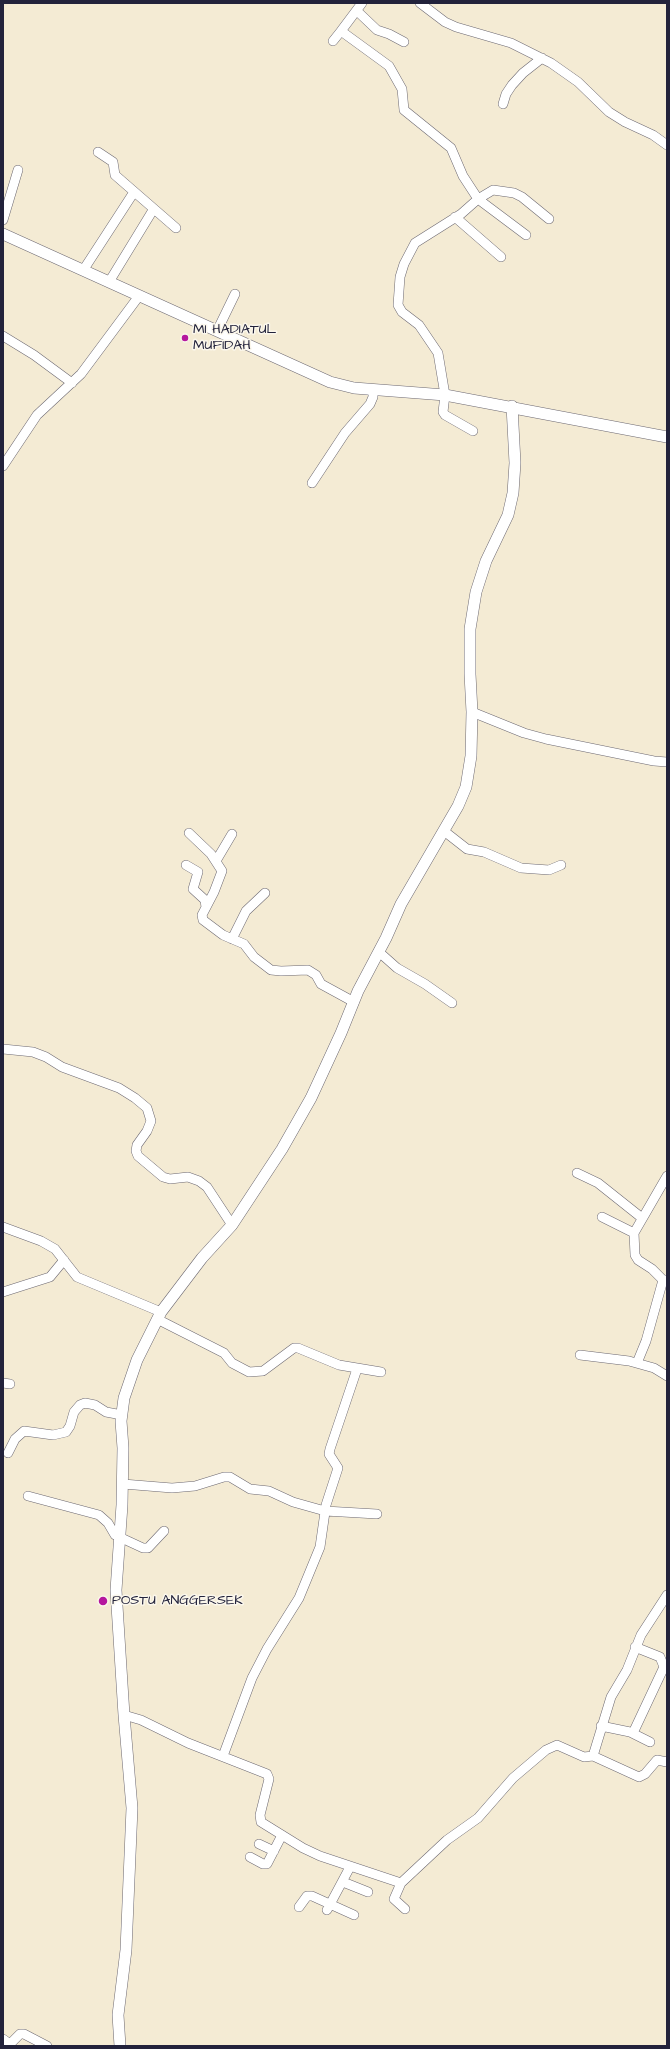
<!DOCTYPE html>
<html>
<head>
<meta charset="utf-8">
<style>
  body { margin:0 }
  #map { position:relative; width:670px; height:2049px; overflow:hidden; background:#f4ebd4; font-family:"Architects Daughter",sans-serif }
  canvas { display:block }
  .frame { position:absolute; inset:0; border:4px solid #22223b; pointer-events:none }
</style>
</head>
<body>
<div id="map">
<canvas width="670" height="2049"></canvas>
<div class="frame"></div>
</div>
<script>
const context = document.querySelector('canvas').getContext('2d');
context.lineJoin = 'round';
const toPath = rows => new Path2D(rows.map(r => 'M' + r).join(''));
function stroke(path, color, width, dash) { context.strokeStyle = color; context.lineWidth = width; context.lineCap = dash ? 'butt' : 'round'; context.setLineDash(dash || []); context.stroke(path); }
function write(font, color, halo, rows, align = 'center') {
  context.font = font + ' "Architects Daughter",sans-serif'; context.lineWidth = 3; context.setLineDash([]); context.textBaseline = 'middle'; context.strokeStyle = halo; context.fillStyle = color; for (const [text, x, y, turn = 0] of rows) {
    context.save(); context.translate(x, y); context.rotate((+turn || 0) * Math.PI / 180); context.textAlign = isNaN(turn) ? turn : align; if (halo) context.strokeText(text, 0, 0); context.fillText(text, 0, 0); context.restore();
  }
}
const minor = toPath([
  [362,3,341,31,389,66,402,89,404,110,451,148,463,176,478,199,461,214,415,243,404,264,400,277,398,305,402,312,419,325,438,353,445,395,443,412,445,415,473,431],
  [420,3,445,22,456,27,511,43,551,63,578,82,609,112,625,122,653,135,667,145],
  [357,11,377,30,389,34,404,42],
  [333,41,341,31],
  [503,104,506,94,512,85,523,73,542,58],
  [98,152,113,162,115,175,176,228],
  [455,217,501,257],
  [3,220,18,170],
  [526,235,478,199,493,190,514,193,522,197,549,219],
  [84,269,134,192],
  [109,282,153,210],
  [217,331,235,294],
  [3,336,34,355,72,383],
  [3,466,37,415,81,374,139,296],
  [312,483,345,433,370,404,373,397,373,390],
  [472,712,524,733,546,739,654,761,667,762],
  [444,831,467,849,484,852,521,868,549,870,561,865],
  [189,833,211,854,222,871,214,892,202,915,203,920,223,935,244,944,254,957,271,970,281,971,308,970,316,975,321,984,354,1002],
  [216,861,232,834],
  [186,865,198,872,193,889,205,900,206,907],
  [232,939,246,911,265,893],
  [379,952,397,968,425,984,452,1003],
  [3,1049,33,1052,46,1057,62,1067,119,1088,135,1098,147,1108,151,1121,147,1131,137,1145,136,1151,138,1156,163,1177,170,1179,188,1177,199,1181,207,1187,232,1225],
  [577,1173,598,1183,642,1218],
  [667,1176,634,1233,635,1255,638,1260,652,1269,663,1280,667,1280],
  [602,1217,634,1233],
  [3,1227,41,1241,55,1249,77,1277,161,1312],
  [3,1292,50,1277,64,1260],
  [157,1319,224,1353,232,1363,249,1372,263,1371,294,1348,298,1348,339,1365,381,1372],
  [580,1355,629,1361,654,1368,667,1376],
  [637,1363,646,1341,663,1280],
  [3,1383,10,1384],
  [8,1453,15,1439,24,1431,53,1435,66,1432,70,1426,74,1412,80,1405,85,1403,95,1405,106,1412,122,1415],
  [123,1484,172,1488,195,1486,224,1477,230,1477,250,1489,269,1491,293,1502,325,1511,377,1514],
  [28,1496,99,1515,108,1523,115,1535,143,1548,148,1548,164,1531],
  [124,1715,141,1720,188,1743,267,1774,269,1779,260,1815,261,1822,303,1848,320,1856,401,1883,447,1840,478,1818,513,1778,546,1750,557,1745,584,1757,593,1756,611,1697,627,1670,641,1635,667,1595],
  [601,1726,630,1732,650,1742],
  [633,1733,664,1667,660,1657,635,1647],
  [223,1756,252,1678,267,1649,299,1598,320,1547,326,1505,338,1468,329,1454,330,1449,357,1369],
  [593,1756,639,1777,645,1774,657,1760,667,1762],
  [259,1844,274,1851],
  [250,1857,263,1864,267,1864,282,1835],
  [343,1882,368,1892],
  [401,1883,394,1899,405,1909],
  [299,1907,307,1896,312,1896,354,1915],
  [327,1910,350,1867],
  [3,2039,10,2044,20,2034,24,2034,47,2046]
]);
const tertiary = toPath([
  [3,234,330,382,354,388,445,395,667,437],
  [120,2046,118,2015,126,1950,132,1808,124,1715,116,1590,122,1505,123,1448,121,1421,124,1398,137,1360,161,1312,202,1258,232,1225,282,1149,311,1098,341,1033,358,991,386,938,401,904,458,806,466,787,471,756,472,712,470,674,470,629,476,592,486,561,508,515,513,493,515,463,512,406]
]);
stroke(minor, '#6c6871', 10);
stroke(tertiary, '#6c6871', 12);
stroke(minor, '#fff', 9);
stroke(tertiary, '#fff', 11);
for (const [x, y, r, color] of [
  [185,338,4,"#b5179e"],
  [103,1601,5,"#b5179e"]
]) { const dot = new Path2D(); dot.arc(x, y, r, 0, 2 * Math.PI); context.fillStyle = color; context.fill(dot); stroke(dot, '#fbf7ec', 1.5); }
write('14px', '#22223b', '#fbf7ec', [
  ["MI HADIATUL",193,330],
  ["MUFIDAH",193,346],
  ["POSTU ANGGERSEK",112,1601]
], 'left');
</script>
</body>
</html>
